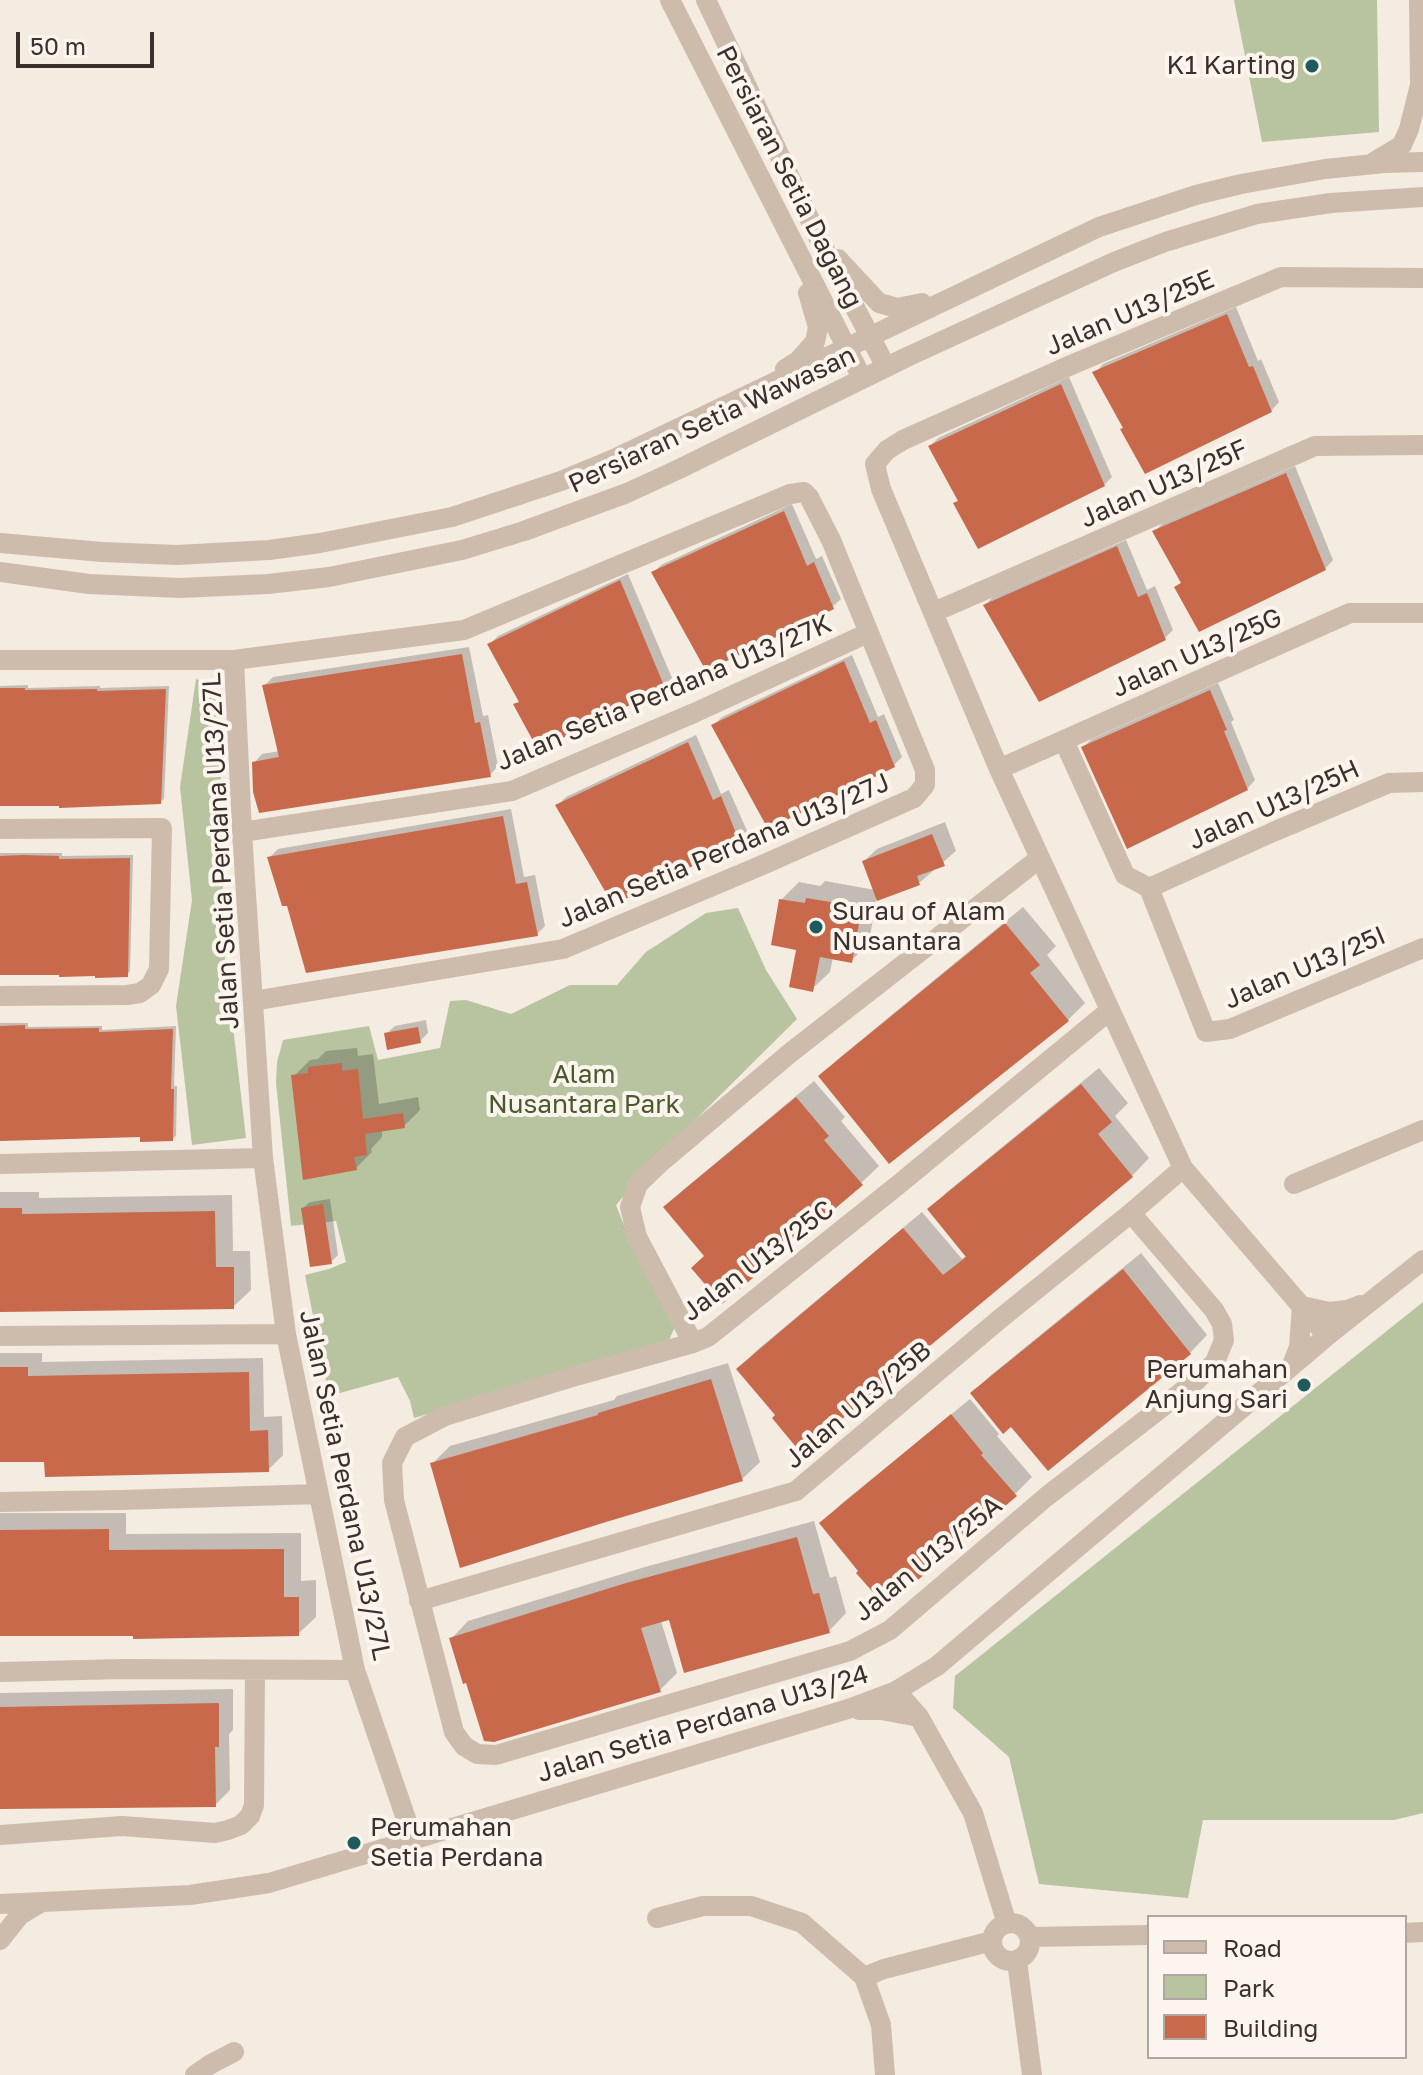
<!DOCTYPE html>
<html>
<head>
<meta charset="utf-8">
<style>
  body { margin:0 }
  #map { position:relative; width:1423px; height:2075px; overflow:hidden; background:#f4ebe1; font-family:"Golos Text",sans-serif }
  canvas { display:block }
  .legend { position:absolute; left:1147px; top:1915px; width:260px; height:144px; box-sizing:border-box; background:#fbf5ee; border:2px solid #aea6a0; margin:0; padding:10px 14px; list-style:none; font-size:24px; color:#3b302b }
  .legend li { display:flex; align-items:center; gap:16px; height:40px }
  .legend b { width:40px; border:2px solid #aea6a0 }
  .scale { position:absolute; left:16px; top:32px; width:138px; height:36px; box-sizing:border-box; border:4px solid #3b302b; border-top:0; padding-left:10px; font-size:24px; line-height:28px; white-space:nowrap; color:#3b302b; -webkit-text-stroke:6px #fbf5ee; paint-order:stroke }
</style>
</head>
<body>
<div id="map">
<canvas width="1423" height="2075"></canvas>
<ul class="legend">
<li><b style="height:10px;background:#cdbbac"></b>Road</li>
<li><b style="height:22px;background:#b8c4a0"></b>Park</li>
<li><b style="height:22px;background:#c8694b"></b>Building</li>
</ul>
<div class="scale">50 m</div>
</div>
<script>
const context = document.querySelector('canvas').getContext('2d');
context.lineJoin = 'round';
function paint(path, color) { context.fillStyle = color; context.fill(path, 'evenodd'); }
const toPath = rows => new Path2D(rows.map(r => 'M' + r).join(''));
function stroke(path, color, width, dash) { context.strokeStyle = color; context.lineWidth = width; context.lineCap = dash ? 'butt' : 'round'; context.setLineDash(dash || []); context.stroke(path); }
function write(font, color, halo, rows, align = 'center') {
  context.font = font + ' "Golos Text",sans-serif'; context.lineWidth = 8; context.setLineDash([]); context.textBaseline = 'middle'; context.strokeStyle = halo; context.fillStyle = color; for (const [text, x, y, turn = 0] of rows) {
    context.save(); context.translate(x, y); context.rotate((+turn || 0) * Math.PI / 180); context.textAlign = isNaN(turn) ? turn : align; if (halo) context.strokeText(text, 0, 0); context.fillText(text, 0, 0); context.restore();
  }
}
paint(toPath([
  [1234,0,1377,0,1379,132,1262,142],
  [196,679,212,685,223,693,220,813,225,866,220,915,246,1138,192,1145,176,1006,192,900,180,787],
  [738,908,766,970,797,1019,658,1157,616,1205,627,1233,679,1317,668,1343,414,1418,410,1401,398,1377,329,1396,305,1275,329,1269,346,1262,336,1221,291,1226,276,1083,277,1062,283,1040,369,1026,378,1060,440,1048,450,1001,466,1000,511,1014,570,985,617,985,646,952,706,913],
  [1423,1302,1423,1813,1394,1820,1203,1820,1188,1898,1039,1884,1009,1757,953,1708,955,1676]
]), '#b8c4a0');
paint(toPath([
  [1236,307,1258,361,1261,359,1279,402,1271,411,1095,373,1103,364],
  [1069,377,1112,477,1104,485,960,500,930,446,938,438],
  [1295,466,1333,560,1325,569,1177,587,1182,581,1155,531,1163,523],
  [792,504,816,559,822,556,841,599,832,607,653,573,661,565],
  [1126,540,1147,590,1155,586,1173,630,1165,638,985,605,993,597],
  [628,574,672,678,664,686,516,705,521,700,490,644,498,636],
  [469,647,483,716,488,715,498,766,490,775,254,763,262,754,280,751,265,685,273,677],
  [852,655,878,717,884,714,902,757,894,765,714,725,722,717],
  [1218,683,1234,720,1231,722,1255,780,1247,789,1083,747,1092,739],
  [28,685,28,688,100,686,100,688,169,686,164,799,160,802,0,804,0,686],
  [696,735,721,794,729,790,748,833,739,841,558,805,566,797],
  [511,809,524,877,535,875,545,926,537,934,270,857,278,849],
  [945,822,956,851,919,883,876,900,869,943,851,961,833,957,830,972,812,989,781,900,799,882,820,886,825,881,875,890,864,861,877,849],
  [0,853,62,853,62,856,133,855,130,971,127,975,0,973],
  [1023,907,1056,946,1047,955,1085,1003,1068,1020,821,1076,838,1059],
  [426,1020,428,1033,420,1041,386,1034,395,1026],
  [0,1023,28,1023,28,1027,102,1026,102,1030,176,1026,174,1086,177,1086,176,1136,172,1139,142,1135,0,1139],
  [357,1048,358,1056,373,1054,379,1104,418,1097,420,1110,404,1126,382,1130,382,1137,371,1149,372,1152,356,1168,294,1076,310,1060,318,1059,326,1051],
  [1099,1068,1128,1103,1115,1116,1149,1158,1132,1176,801,1450,778,1415,739,1369,756,1351,922,1212,962,1259,967,1255,930,1209,947,1192],
  [814,1081,845,1117,841,1121,879,1166,861,1183,722,1301,706,1255,666,1207,683,1190],
  [0,1192,39,1192,39,1198,232,1195,233,1251,250,1251,251,1290,233,1307,0,1310],
  [330,1199,338,1255,331,1262,303,1208,310,1202],
  [1141,1253,1207,1335,1190,1353,1048,1468,1011,1424,973,1393,990,1376],
  [0,1353,42,1353,42,1362,263,1358,264,1417,282,1416,283,1455,268,1470,46,1460,0,1460],
  [728,1363,760,1462,742,1479,432,1464,450,1446,614,1400,617,1396],
  [970,1399,999,1434,997,1436,1032,1477,1015,1494,860,1571,823,1522,841,1504],
  [0,1513,126,1513,126,1534,301,1533,301,1581,316,1580,316,1617,298,1634,0,1634],
  [814,1521,830,1578,836,1576,846,1613,829,1631,670,1618,661,1621,677,1673,660,1690,467,1681,451,1639,468,1621,645,1567],
  [233,1689,233,1730,229,1734,230,1790,215,1805,0,1807,0,1693]
]), '#0003');
paint(toPath([
  [1227,314,1249,367,1253,366,1272,412,1145,474,1120,429,1123,428,1092,372],
  [1061,384,1105,486,978,549,953,503,958,501,928,446],
  [1286,473,1326,570,1199,632,1174,587,1181,583,1152,531],
  [784,511,807,566,814,562,834,609,706,671,651,572],
  [1117,546,1138,597,1147,593,1166,640,1039,702,983,605],
  [620,580,665,688,538,750,513,704,519,702,487,644],
  [462,654,475,723,480,722,491,777,259,813,253,792,252,762,279,757,262,685],
  [844,661,870,723,876,720,895,767,768,829,711,725],
  [0,688,25,688,25,690,97,689,97,691,166,689,161,804,59,808,59,806,0,806],
  [1210,690,1227,730,1224,731,1248,790,1127,849,1081,747],
  [688,742,713,800,721,796,740,843,613,905,555,805],
  [503,816,516,884,527,882,538,936,306,973,287,906,282,906,267,857],
  [932,834,945,866,917,876,920,885,877,901,862,861],
  [23,855,59,856,59,859,130,858,128,977,95,978,95,976,59,977,59,975,0,975,0,856],
  [806,898,862,907,852,963,820,957,813,992,789,987,796,950,771,945,779,899,805,903],
  [1005,923,1040,965,1030,973,1069,1021,889,1164,818,1076],
  [25,1025,25,1029,99,1028,99,1032,173,1029,171,1089,174,1089,173,1141,140,1142,140,1137,0,1141,0,1026],
  [418,1027,421,1043,387,1050,384,1033],
  [342,1063,342,1071,358,1069,363,1119,403,1113,405,1128,365,1134,367,1155,354,1157,357,1170,303,1180,291,1075,308,1073,308,1067],
  [1081,1084,1112,1122,1098,1134,1133,1177,801,1453,772,1418,775,1415,736,1369,903,1228,943,1275,966,1257,927,1209],
  [796,1097,829,1136,824,1140,863,1185,722,1304,691,1268,704,1256,663,1207],
  [323,1204,332,1264,310,1267,301,1208],
  [0,1208,22,1208,22,1214,215,1211,216,1267,234,1267,234,1309,0,1312],
  [1123,1269,1191,1354,1048,1471,1011,1427,1003,1434,970,1393],
  [0,1367,28,1367,28,1376,249,1372,250,1431,268,1430,269,1472,45,1477,44,1462,0,1462],
  [711,1379,743,1481,606,1522,460,1568,430,1463,598,1415,598,1413],
  [951,1414,983,1453,981,1455,1017,1496,886,1607,856,1573,858,1571,819,1523],
  [109,1529,109,1550,284,1549,284,1597,299,1597,299,1636,133,1639,133,1636,0,1636,0,1530],
  [797,1537,813,1594,819,1593,830,1633,684,1673,669,1620,641,1628,661,1692,494,1742,484,1741,466,1683,463,1684,449,1638,626,1583],
  [219,1703,219,1747,215,1747,216,1807,0,1809,0,1707]
]), '#c8694b');
stroke(toPath([
  [670,0,862,378],
  [706,0,819,239,886,367],
  [1374,162,1402,145,1409,129,1420,85,1419,0],
  [838,259,879,303,897,308,922,303],
  [785,369,798,361,815,342,818,327,808,293],
  [0,543,102,552,177,555,269,550,320,543,452,517,561,481,614,459,1099,227,1196,195,1241,184,1325,169,1384,163,1423,162],
  [0,572,89,584,180,588,268,584,329,577,462,550,524,531,627,493,677,470,907,357,1114,262,1165,242,1257,214,1331,203,1423,197],
  [934,612,1315,446,1423,445],
  [0,660,234,660],
  [1064,741,1125,875,1149,888,1206,1032,1230,1029,1423,948],
  [999,769,1350,613,1423,613],
  [0,829,162,828,159,969,151,985,140,993,127,995,0,996],
  [242,832,512,791,694,713,868,633],
  [1149,888,1273,832,1389,783,1423,782],
  [253,1001,563,949,760,866,914,798,925,785,925,770,831,540,809,497,804,492,790,494,464,630,234,660,242,832,263,1158,286,1334,355,1670,413,1839],
  [1109,1011,898,1185,708,1337,693,1343,579,1375,445,1416,405,1437,392,1463,394,1500,454,1732,464,1746,477,1754,496,1755,850,1651,890,1630,1046,1497,1197,1380,1215,1362,1224,1340,1222,1324,1214,1310,1131,1213],
  [0,1164,263,1158],
  [1294,1184,1423,1130],
  [1302,1306,1329,1312,1347,1310,1360,1305],
  [0,1336,286,1334],
  [1327,1336,1183,1168,999,769,881,489,875,464,887,450,903,440,1071,365,1281,277,1423,278],
  [693,1343,637,1237,630,1207,638,1184,661,1162,790,1053,1040,858],
  [1292,1365,1299,1347,1302,1306],
  [0,1502,121,1500,319,1494],
  [419,1601,796,1491,1001,1318,1131,1213,1183,1168],
  [0,1672,123,1669,355,1670],
  [896,1691,919,1717,973,1813,1007,1924],
  [859,1710,881,1710,919,1717],
  [0,1835,122,1826,215,1833,228,1830,241,1825,250,1816,254,1805,255,1670],
  [0,1904,190,1895,269,1883,848,1709,896,1691,937,1666,1327,1336,1423,1260],
  [657,1918,703,1906,751,1906,802,1923,864,1977,881,2025,885,2075],
  '992 1942a19 19 0 1 1 38 0a19 19 0 1 1-38 0Z',
  [1405,1933,1423,1932],
  [1029,1937,1149,1935],
  [0,1940,20,1915,42,1902],
  [1017,1961,1032,2075],
  [864,1977,884,1969,992,1941],
  [195,2075,211,2064,234,2052]
]), '#cdbbac', 20);
for (const [x, y, r, color] of [
  [1312,66,8,"#1f5a5e"],
  [816,927,8,"#1f5a5e"],
  [1304,1385,8,"#1f5a5e"],
  [354,1843,8,"#1f5a5e"]
]) { const dot = new Path2D(); dot.arc(x, y, r, 0, 2 * Math.PI); context.fillStyle = color; context.fill(dot); stroke(dot, '#fbf5ee', 3); }
write('26px', '#3b302b', '#fbf5ee', [
  ["K1 Karting",1296,66],
  ["Surau of Alam",832,912,"left"],
  ["Nusantara",832,942,"left"],
  ["Perumahan",1288,1370],
  ["Anjung Sari",1288,1400],
  ["Perumahan",370,1828,"left"],
  ["Setia Perdana",370,1858,"left"]
], 'right');
write('26px', '#3b302b', '#fbf5ee', [
  ["Persiaran Setia Dagang",789,177,63],
  ["Jalan U13/25E",1130,313,-23],
  ["Persiaran Setia Wawasan",712,420,-25],
  ["Jalan U13/25F",1164,484,-24],
  ["Jalan U13/25G",1197,653,-24],
  ["Jalan Setia Perdana U13/27K",664,693,-23],
  ["Jalan U13/25H",1274,805,-24],
  ["Jalan Setia Perdana U13/27L",221,851,-93],
  ["Jalan Setia Perdana U13/27J",724,851,-23],
  ["Jalan U13/25I",1305,968,-23],
  ["Jalan U13/25C",758,1261,-37],
  ["Jalan U13/25B",858,1405,-40],
  ["Jalan Setia Perdana U13/27L",345,1485,78],
  ["Jalan U13/25A",928,1559,-39],
  ["Jalan Setia Perdana U13/24",703,1724,-17]
]);
write('26px', '#4a5a2e', '#fbf5ee', [
  ["Alam",584,1075],
  ["Nusantara Park",584,1105]
]);
</script>
</body>
</html>
